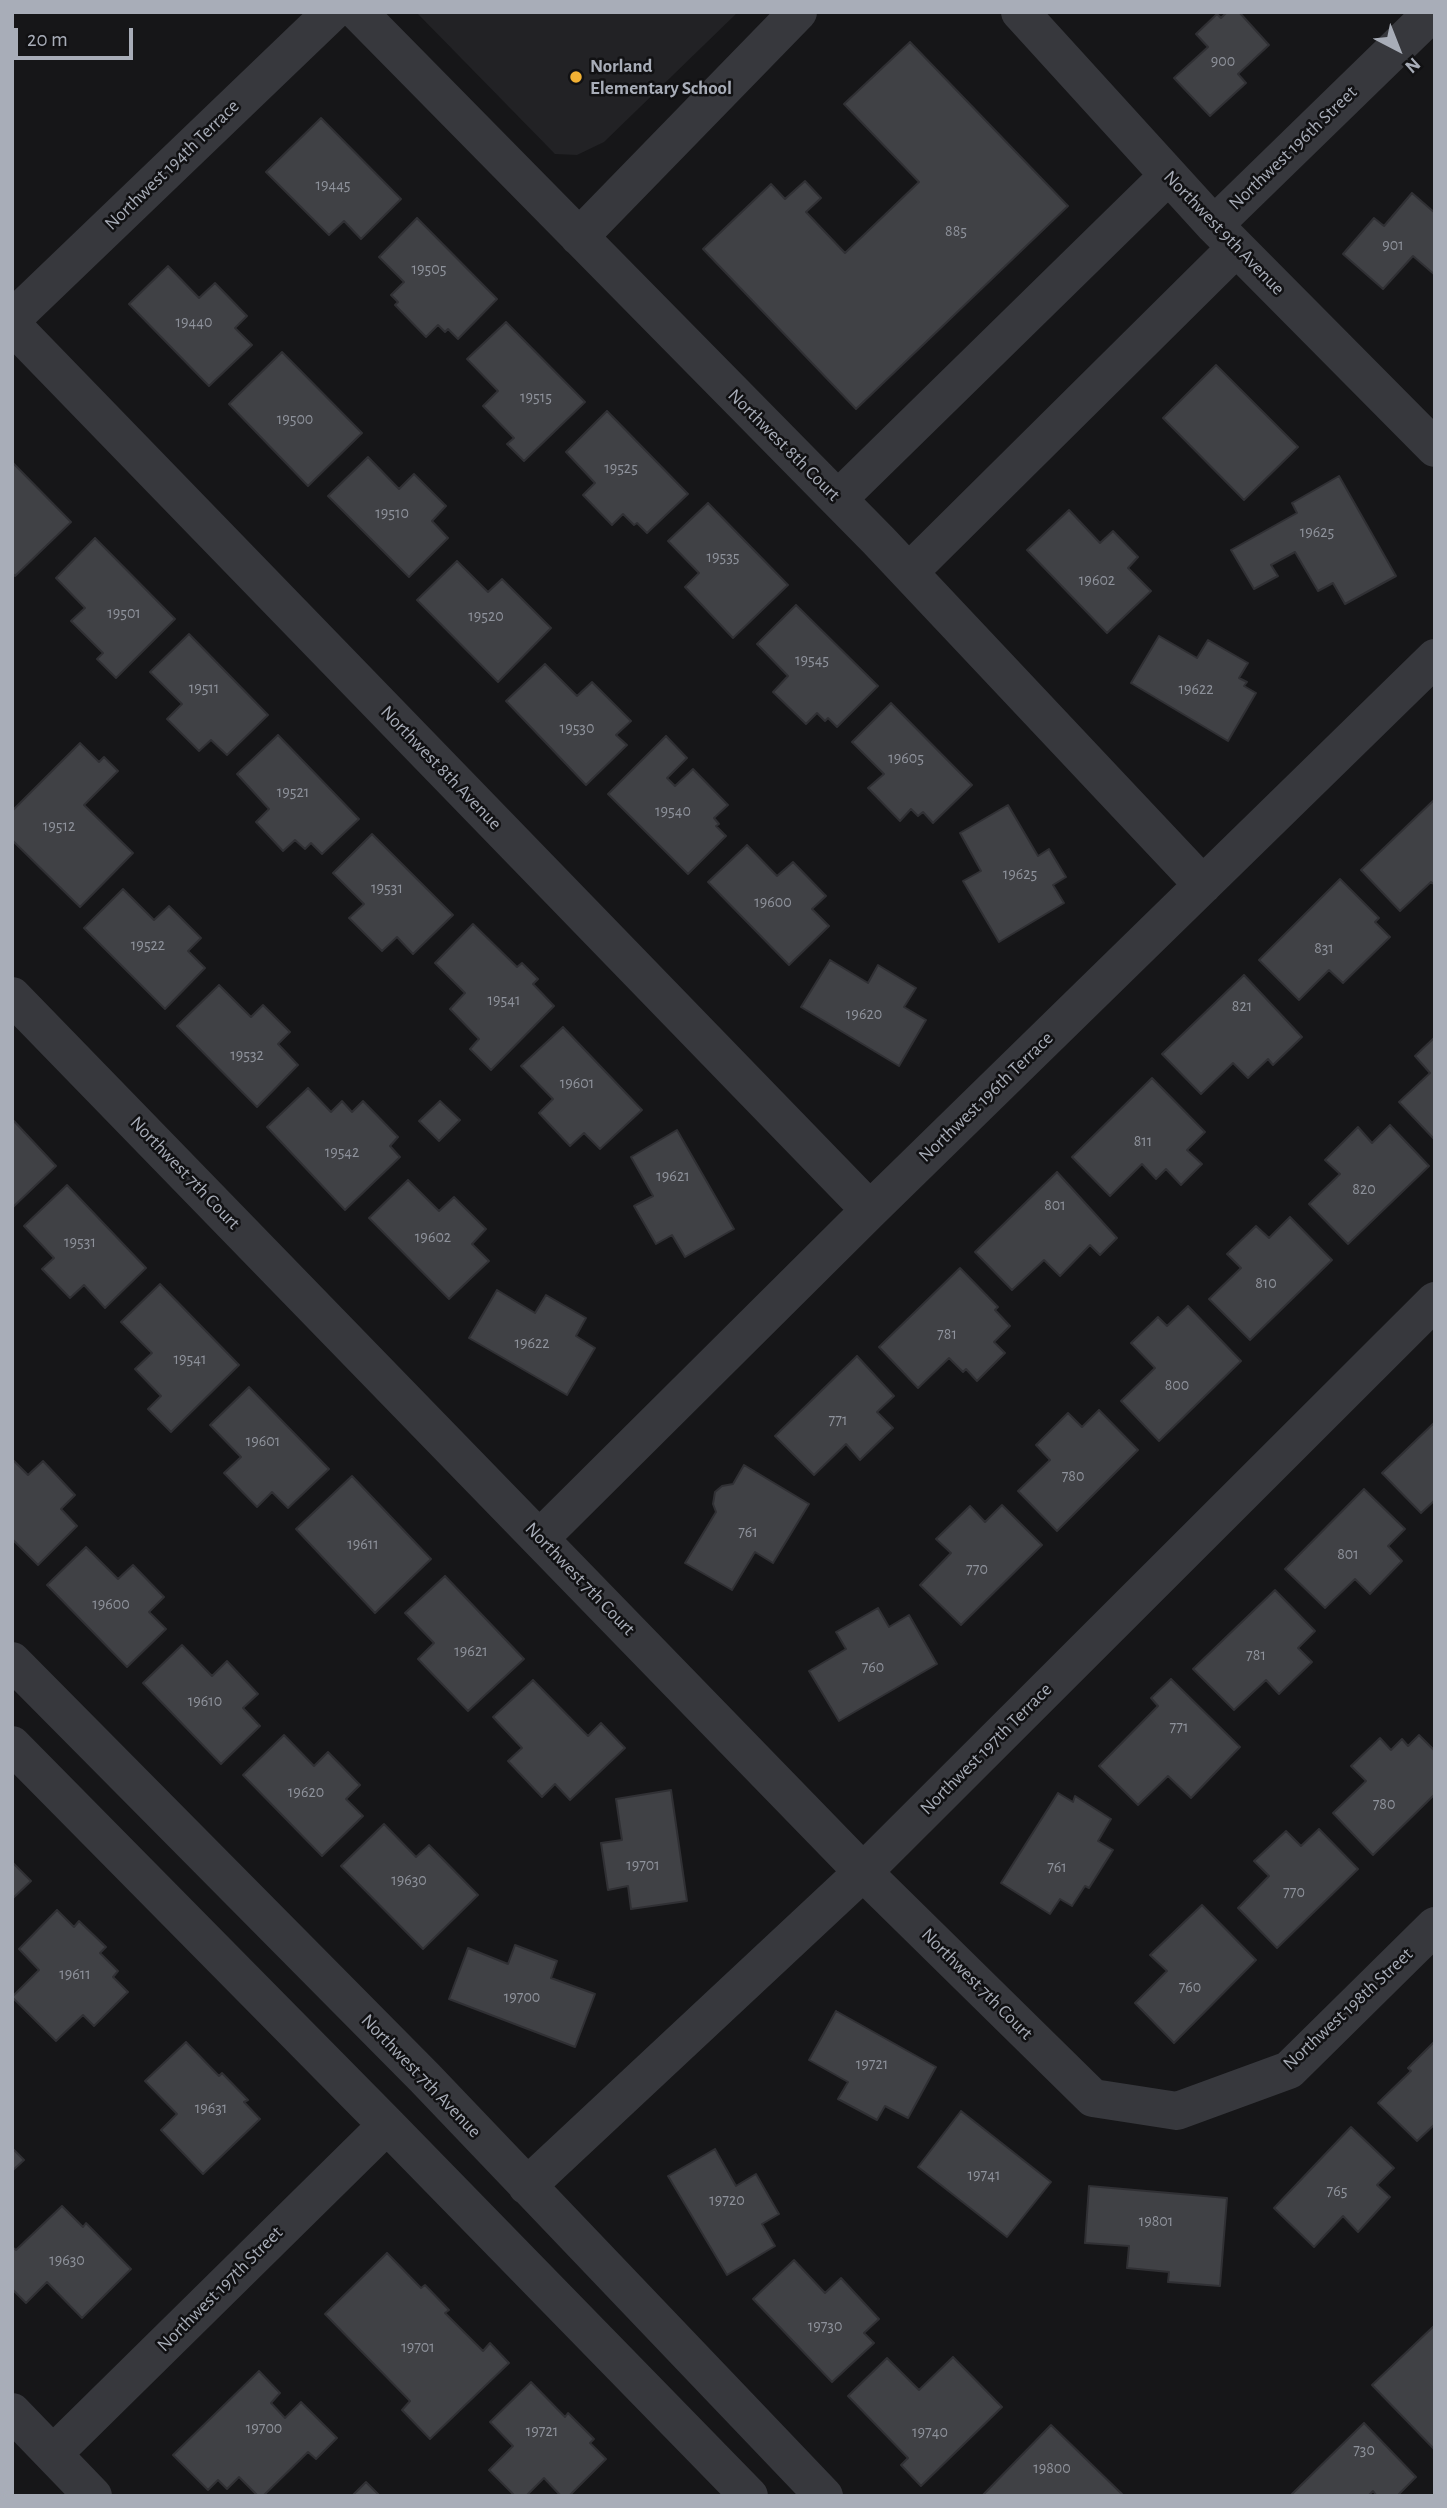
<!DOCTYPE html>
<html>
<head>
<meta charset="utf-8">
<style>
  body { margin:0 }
  #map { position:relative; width:1447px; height:2508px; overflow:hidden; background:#161618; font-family:"Alegreya Sans",sans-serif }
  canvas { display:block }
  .frame { position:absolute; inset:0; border:14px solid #a8adb8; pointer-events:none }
  .north { position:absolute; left:1363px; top:14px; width:70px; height:70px; -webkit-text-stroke:5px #111113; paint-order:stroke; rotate:138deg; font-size:19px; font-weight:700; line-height:28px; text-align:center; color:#a8adb8 }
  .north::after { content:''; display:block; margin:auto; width:24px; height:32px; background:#a8adb8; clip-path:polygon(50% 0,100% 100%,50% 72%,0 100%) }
  .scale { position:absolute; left:14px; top:28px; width:119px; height:32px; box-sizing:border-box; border:4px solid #a8adb8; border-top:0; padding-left:9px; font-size:21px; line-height:24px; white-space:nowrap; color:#a8adb8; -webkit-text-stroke:5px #111113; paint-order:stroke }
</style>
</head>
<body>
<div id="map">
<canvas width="1447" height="2508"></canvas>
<div class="frame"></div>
<div class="north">N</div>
<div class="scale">20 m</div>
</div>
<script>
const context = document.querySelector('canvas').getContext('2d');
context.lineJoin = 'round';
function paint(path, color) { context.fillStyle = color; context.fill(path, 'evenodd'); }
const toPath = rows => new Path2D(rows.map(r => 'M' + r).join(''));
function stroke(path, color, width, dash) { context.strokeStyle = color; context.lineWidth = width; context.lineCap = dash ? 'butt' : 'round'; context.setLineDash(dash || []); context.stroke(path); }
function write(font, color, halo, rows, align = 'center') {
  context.font = font + ' "Alegreya Sans",sans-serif'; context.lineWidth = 5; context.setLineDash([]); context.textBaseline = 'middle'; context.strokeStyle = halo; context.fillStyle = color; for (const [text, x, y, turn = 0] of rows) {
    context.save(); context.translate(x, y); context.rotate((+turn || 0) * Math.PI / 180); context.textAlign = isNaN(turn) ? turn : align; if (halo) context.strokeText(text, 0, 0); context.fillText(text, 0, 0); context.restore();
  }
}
paint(toPath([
  [416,12,738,12,604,142,577,155,555,154]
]), '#222225');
const building = toPath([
  [1227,12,1239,12,1269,45,1238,74,1246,83,1210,116,1174,78,1208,47,1196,34,1217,14,1221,18,1227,12],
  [910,42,1068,206,856,409,703,249,771,184,785,199,805,181,821,198,806,212,845,253,919,182,844,104,910,42],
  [321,118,401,199,361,239,344,221,329,235,266,172,321,118],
  [1412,193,1435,213,1435,275,1413,256,1383,289,1343,254,1374,218,1384,226,1412,193],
  [417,218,497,299,458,339,448,329,445,332,438,325,426,337,395,305,398,302,391,295,404,282,379,257,417,218],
  [168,266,199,298,215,283,247,316,235,328,252,345,209,386,129,304,168,266],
  [506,322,585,402,524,461,507,444,514,438,483,406,498,391,467,359,506,322],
  [282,352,362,433,308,486,229,404,282,352],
  [1216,365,1298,447,1244,500,1163,418,1216,365],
  [607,411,688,494,647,533,637,523,634,525,623,514,612,525,583,495,595,483,566,452,607,411],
  [368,457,399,489,414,474,446,506,432,521,448,538,409,577,328,496,368,457],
  [12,462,71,522,15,576,12,573,12,462],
  [1339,476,1396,576,1345,604,1333,583,1318,591,1295,552,1271,565,1278,576,1254,589,1231,550,1297,513,1292,503,1339,476],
  [708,503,788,585,733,638,685,587,699,573,668,541,708,503],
  [1069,510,1100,543,1113,531,1138,557,1128,568,1151,591,1107,633,1027,550,1069,510],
  [95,538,175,619,116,678,97,659,103,653,71,621,85,608,56,578,95,538],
  [457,561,488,592,502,579,551,628,498,682,417,600,457,561],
  [796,605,878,686,837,727,828,718,825,721,817,713,806,724,773,692,788,676,757,644,796,605],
  [189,634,268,715,227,755,211,740,199,751,167,719,182,704,150,672,189,634],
  [1159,636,1197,658,1208,640,1248,663,1239,678,1247,682,1244,686,1256,693,1228,741,1131,683,1159,636],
  [545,664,577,696,592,682,631,721,616,735,627,745,586,785,506,701,545,664],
  [891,703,972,785,933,823,923,812,918,816,911,809,900,821,868,788,884,774,852,742,891,703],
  [278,735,359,819,322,854,311,843,305,849,295,840,283,851,256,822,269,809,237,774,278,735],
  [666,736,687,758,667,778,675,786,693,769,728,805,714,818,719,824,716,826,726,836,688,874,608,794,666,736],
  [80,743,99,762,104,757,118,771,84,805,133,853,80,907,12,840,12,811,80,743],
  [1435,799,1435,885,1431,882,1400,911,1361,870,1435,799],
  [1008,805,1038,856,1049,849,1066,877,1053,885,1064,903,999,942,963,881,981,871,960,833,1008,805],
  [372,834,453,915,413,954,397,937,382,951,349,918,364,904,333,873,372,834],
  [747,845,777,876,793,862,826,896,812,909,829,926,789,965,708,882,747,845],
  [1340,879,1379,918,1375,922,1390,937,1343,983,1329,970,1299,1000,1259,960,1340,879],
  [123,889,154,920,169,906,201,938,188,951,205,968,165,1009,84,928,123,889],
  [473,924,517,967,522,963,538,979,533,984,554,1006,491,1070,470,1049,479,1039,450,1009,465,993,435,963,473,924],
  [830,960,868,983,878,965,916,988,904,1007,926,1020,899,1066,801,1007,830,960],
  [1244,975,1302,1037,1273,1065,1268,1059,1248,1078,1233,1063,1201,1094,1162,1054,1244,975],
  [219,985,251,1017,263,1005,290,1032,278,1044,298,1065,257,1107,177,1026,219,985],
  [563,1027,642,1110,600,1149,584,1133,570,1146,539,1113,553,1099,521,1066,563,1027],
  [1435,1037,1435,1140,1399,1102,1430,1073,1415,1056,1435,1037],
  [1152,1078,1205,1132,1187,1150,1202,1164,1181,1185,1166,1169,1156,1179,1142,1164,1110,1196,1072,1157,1152,1078],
  [308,1088,331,1112,342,1101,352,1112,363,1101,398,1137,390,1146,400,1157,345,1210,267,1127,308,1088],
  [440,1101,460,1120,439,1141,419,1121,440,1101],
  [12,1119,56,1166,12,1208,12,1119],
  [1390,1125,1429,1166,1348,1244,1309,1204,1340,1174,1325,1160,1358,1127,1372,1143,1390,1125],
  [677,1130,734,1229,685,1257,672,1235,656,1244,634,1206,653,1196,631,1157,677,1130],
  [1057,1172,1117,1238,1100,1255,1090,1245,1060,1276,1044,1260,1012,1290,975,1252,1057,1172],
  [408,1180,439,1211,454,1197,486,1229,472,1244,489,1261,449,1299,369,1218,408,1180],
  [67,1185,146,1268,105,1308,84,1285,70,1298,42,1269,54,1258,24,1226,67,1185],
  [1290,1217,1332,1260,1250,1340,1209,1299,1241,1268,1227,1254,1256,1226,1269,1238,1290,1217],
  [960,1268,998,1307,995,1310,1010,1326,994,1342,1005,1353,977,1381,966,1369,963,1372,949,1358,918,1388,879,1347,960,1268],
  [160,1284,239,1365,171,1432,148,1409,161,1396,135,1369,152,1353,121,1322,160,1284],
  [497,1290,535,1313,546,1295,586,1318,576,1336,595,1348,567,1395,469,1338,497,1290],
  [1188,1306,1241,1361,1159,1441,1121,1401,1155,1368,1131,1343,1158,1317,1167,1326,1188,1306],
  [857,1356,894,1396,877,1412,893,1428,860,1460,846,1444,814,1475,775,1436,857,1356],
  [249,1387,329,1469,288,1508,272,1492,257,1507,224,1473,241,1457,210,1425,249,1387],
  [1099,1410,1138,1450,1057,1531,1018,1491,1050,1460,1036,1445,1068,1413,1082,1427,1099,1410],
  [1435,1422,1435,1500,1421,1513,1382,1473,1435,1422],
  [12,1459,28,1475,43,1461,75,1495,61,1509,77,1526,38,1565,12,1539,12,1459],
  [744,1465,809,1504,773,1563,755,1552,732,1590,685,1563,716,1512,713,1504,715,1492,722,1486,733,1484,744,1465],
  [352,1476,431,1559,375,1613,296,1529,352,1476],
  [1364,1489,1405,1529,1388,1546,1402,1561,1370,1594,1355,1579,1325,1608,1285,1569,1364,1489],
  [1002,1505,1042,1545,961,1625,920,1585,951,1553,936,1539,970,1506,985,1522,1002,1505],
  [86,1547,118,1579,133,1565,164,1597,149,1612,166,1629,127,1667,47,1585,86,1547],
  [445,1576,524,1659,468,1711,418,1659,434,1643,405,1613,445,1576],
  [1275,1590,1315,1631,1298,1648,1312,1662,1279,1694,1266,1680,1234,1710,1193,1669,1275,1590],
  [878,1608,889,1627,909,1615,937,1664,839,1721,809,1671,846,1649,836,1632,878,1608],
  [182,1645,212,1676,227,1661,258,1694,243,1708,260,1726,221,1764,143,1683,182,1645],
  [1171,1679,1240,1747,1191,1798,1168,1776,1138,1805,1099,1766,1158,1706,1151,1698,1171,1679],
  [533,1680,588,1736,601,1723,625,1748,570,1800,555,1784,542,1797,508,1761,522,1748,493,1717,533,1680],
  [284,1735,314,1766,328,1752,360,1785,346,1799,363,1816,322,1856,243,1775,284,1735],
  [1419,1735,1435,1751,1435,1794,1373,1855,1333,1813,1366,1781,1351,1766,1380,1738,1391,1750,1402,1739,1408,1746,1419,1735],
  [671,1790,687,1901,631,1909,628,1886,608,1890,601,1843,622,1840,616,1799,671,1790],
  [1058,1793,1073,1802,1075,1796,1111,1819,1098,1841,1113,1850,1089,1888,1085,1886,1072,1906,1060,1899,1050,1914,1001,1883,1058,1793],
  [384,1824,416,1857,429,1845,478,1895,423,1949,341,1866,384,1824],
  [1319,1829,1358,1869,1277,1948,1238,1908,1269,1876,1254,1861,1286,1831,1301,1846,1319,1829],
  [12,1862,31,1881,12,1899,12,1862],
  [1202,1905,1256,1960,1174,2043,1135,2003,1167,1971,1150,1955,1202,1905],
  [57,1910,74,1927,79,1921,106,1947,100,1953,118,1971,113,1977,128,1992,94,2026,83,2015,56,2041,12,1997,39,1970,19,1949,57,1910],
  [515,1945,557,1961,551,1978,595,1994,575,2047,449,1999,468,1948,508,1964,515,1945],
  [836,2011,936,2067,908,2118,885,2106,877,2120,838,2099,848,2082,809,2060,836,2011],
  [1435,2041,1435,2124,1417,2141,1378,2103,1411,2071,1408,2068,1435,2041],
  [186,2042,219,2076,222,2073,248,2100,244,2102,260,2119,203,2174,161,2130,177,2114,145,2081,186,2042],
  [961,2111,1051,2182,1007,2237,918,2167,961,2111],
  [1351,2127,1394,2168,1377,2185,1390,2197,1358,2232,1343,2216,1314,2247,1274,2208,1351,2127],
  [12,2148,24,2160,12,2171,12,2148],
  [715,2149,736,2186,756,2174,779,2214,762,2224,775,2246,727,2275,668,2176,715,2149],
  [1089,2186,1227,2198,1220,2286,1168,2282,1169,2272,1127,2268,1129,2246,1085,2243,1089,2186],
  [62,2206,83,2227,86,2223,131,2269,82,2318,47,2282,26,2303,12,2289,12,2247,16,2250,62,2206],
  [387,2253,421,2288,425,2285,449,2310,445,2313,483,2351,490,2343,509,2363,430,2439,402,2410,410,2401,325,2314,387,2253],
  [794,2260,825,2293,841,2278,879,2319,864,2333,874,2343,832,2382,753,2299,794,2260],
  [1435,2325,1435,2450,1372,2385,1435,2325],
  [953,2357,1002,2407,921,2486,901,2465,908,2458,848,2396,887,2358,919,2390,953,2357],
  [259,2371,280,2393,271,2403,285,2418,301,2402,337,2438,316,2459,308,2452,263,2496,258,2496,239,2477,227,2489,218,2480,208,2490,173,2455,259,2371],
  [531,2382,565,2417,568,2413,594,2439,590,2443,606,2459,569,2496,561,2496,544,2478,526,2496,515,2496,489,2470,513,2446,490,2422,531,2382],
  [1364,2423,1416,2477,1397,2496,1377,2496,1373,2491,1368,2496,1290,2496,1364,2423],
  [1051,2425,1124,2496,982,2496,1051,2425],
  [366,2482,380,2496,352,2496,366,2482]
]);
paint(building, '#404145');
stroke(building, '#303034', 2);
stroke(toPath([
  [358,12,879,541,1203,885],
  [1020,12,1214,225,1435,448],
  [1214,225,1433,12],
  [579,237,798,12],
  [12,319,332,12],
  [12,325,870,1210],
  [838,499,1168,176],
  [909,572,1236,248],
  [12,996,863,1872,1093,2098,1177,2111,1289,2070,1435,1926],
  [540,1538,870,1210,1435,658],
  [12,1661,425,2078,824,2496],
  [12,1745,387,2125,749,2496],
  [527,2186,863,1872,1435,1301],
  [12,2412,93,2496],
  [53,2454,387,2125]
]), '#37383d', 38);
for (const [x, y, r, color] of [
  [576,77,7,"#f2b134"]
]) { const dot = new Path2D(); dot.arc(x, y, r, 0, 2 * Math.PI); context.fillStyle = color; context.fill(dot); stroke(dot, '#111113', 2.5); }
write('16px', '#8e929b', null, [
  ["900",1223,61],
  ["19445",333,185],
  ["885",956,231],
  ["901",1393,245],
  ["19505",429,269],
  ["19440",194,322],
  ["19515",536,397],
  ["19500",295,419],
  ["19525",621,468],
  ["19510",392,513],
  ["19625",1317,532],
  ["19535",723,557],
  ["19602",1097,580],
  ["19501",124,613],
  ["19520",486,616],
  ["19545",812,660],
  ["19511",204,688],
  ["19622",1196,689],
  ["19530",577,728],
  ["19605",906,758],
  ["19521",293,792],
  ["19540",673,811],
  ["19512",59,826],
  ["19625",1020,874],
  ["19531",387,888],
  ["19600",773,902],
  ["19522",148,945],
  ["831",1324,948],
  ["19541",504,1000],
  ["821",1242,1006],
  ["19620",864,1014],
  ["19532",247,1055],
  ["19601",577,1083],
  ["811",1143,1141],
  ["19542",342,1152],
  ["19621",673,1176],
  ["820",1364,1189],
  ["801",1055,1205],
  ["19602",433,1237],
  ["19531",80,1242],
  ["810",1266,1283],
  ["781",947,1334],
  ["19622",532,1343],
  ["19541",190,1359],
  ["800",1177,1385],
  ["771",838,1420],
  ["19601",263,1441],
  ["780",1073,1476],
  ["761",748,1532],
  ["19611",363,1544],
  ["801",1348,1554],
  ["770",977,1569],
  ["19600",111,1604],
  ["19621",471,1651],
  ["781",1256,1655],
  ["760",873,1667],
  ["19610",205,1701],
  ["771",1179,1727],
  ["19620",306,1792],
  ["780",1384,1804],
  ["19701",643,1865],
  ["761",1057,1867],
  ["19630",409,1880],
  ["770",1294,1892],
  ["19611",75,1974],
  ["760",1190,1987],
  ["19700",522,1997],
  ["19721",872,2064],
  ["19631",211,2108],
  ["19741",984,2175],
  ["765",1337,2191],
  ["19720",727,2200],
  ["19801",1156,2221],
  ["19630",67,2260],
  ["19730",825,2326],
  ["19701",418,2347],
  ["19700",264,2428],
  ["19721",542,2431],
  ["19740",930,2432],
  ["730",1364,2450],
  ["19800",1052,2468]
]);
write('bold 19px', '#a8adb8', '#111113', [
  ["Norland",590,66],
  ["Elementary School",590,88]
], 'left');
write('19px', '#a8adb8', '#111113', [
  ["Northwest 196th Street",1293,148,-44],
  ["Northwest 194th Terrace",172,165,-44],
  ["Northwest 9th Avenue",1224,233,46],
  ["Northwest 8th Court",784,445,45],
  ["Northwest 8th Avenue",441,768,46],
  ["Northwest 196th Terrace",986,1097,-44],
  ["Northwest 7th Court",185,1173,46],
  ["Northwest 7th Court",580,1579,46],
  ["Northwest 197th Terrace",986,1749,-45],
  ["Northwest 7th Court",977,1984,45],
  ["Northwest 198th Street",1348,2009,-43],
  ["Northwest 7th Avenue",421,2076,46],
  ["Northwest 197th Street",220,2289,-45]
]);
</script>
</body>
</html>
